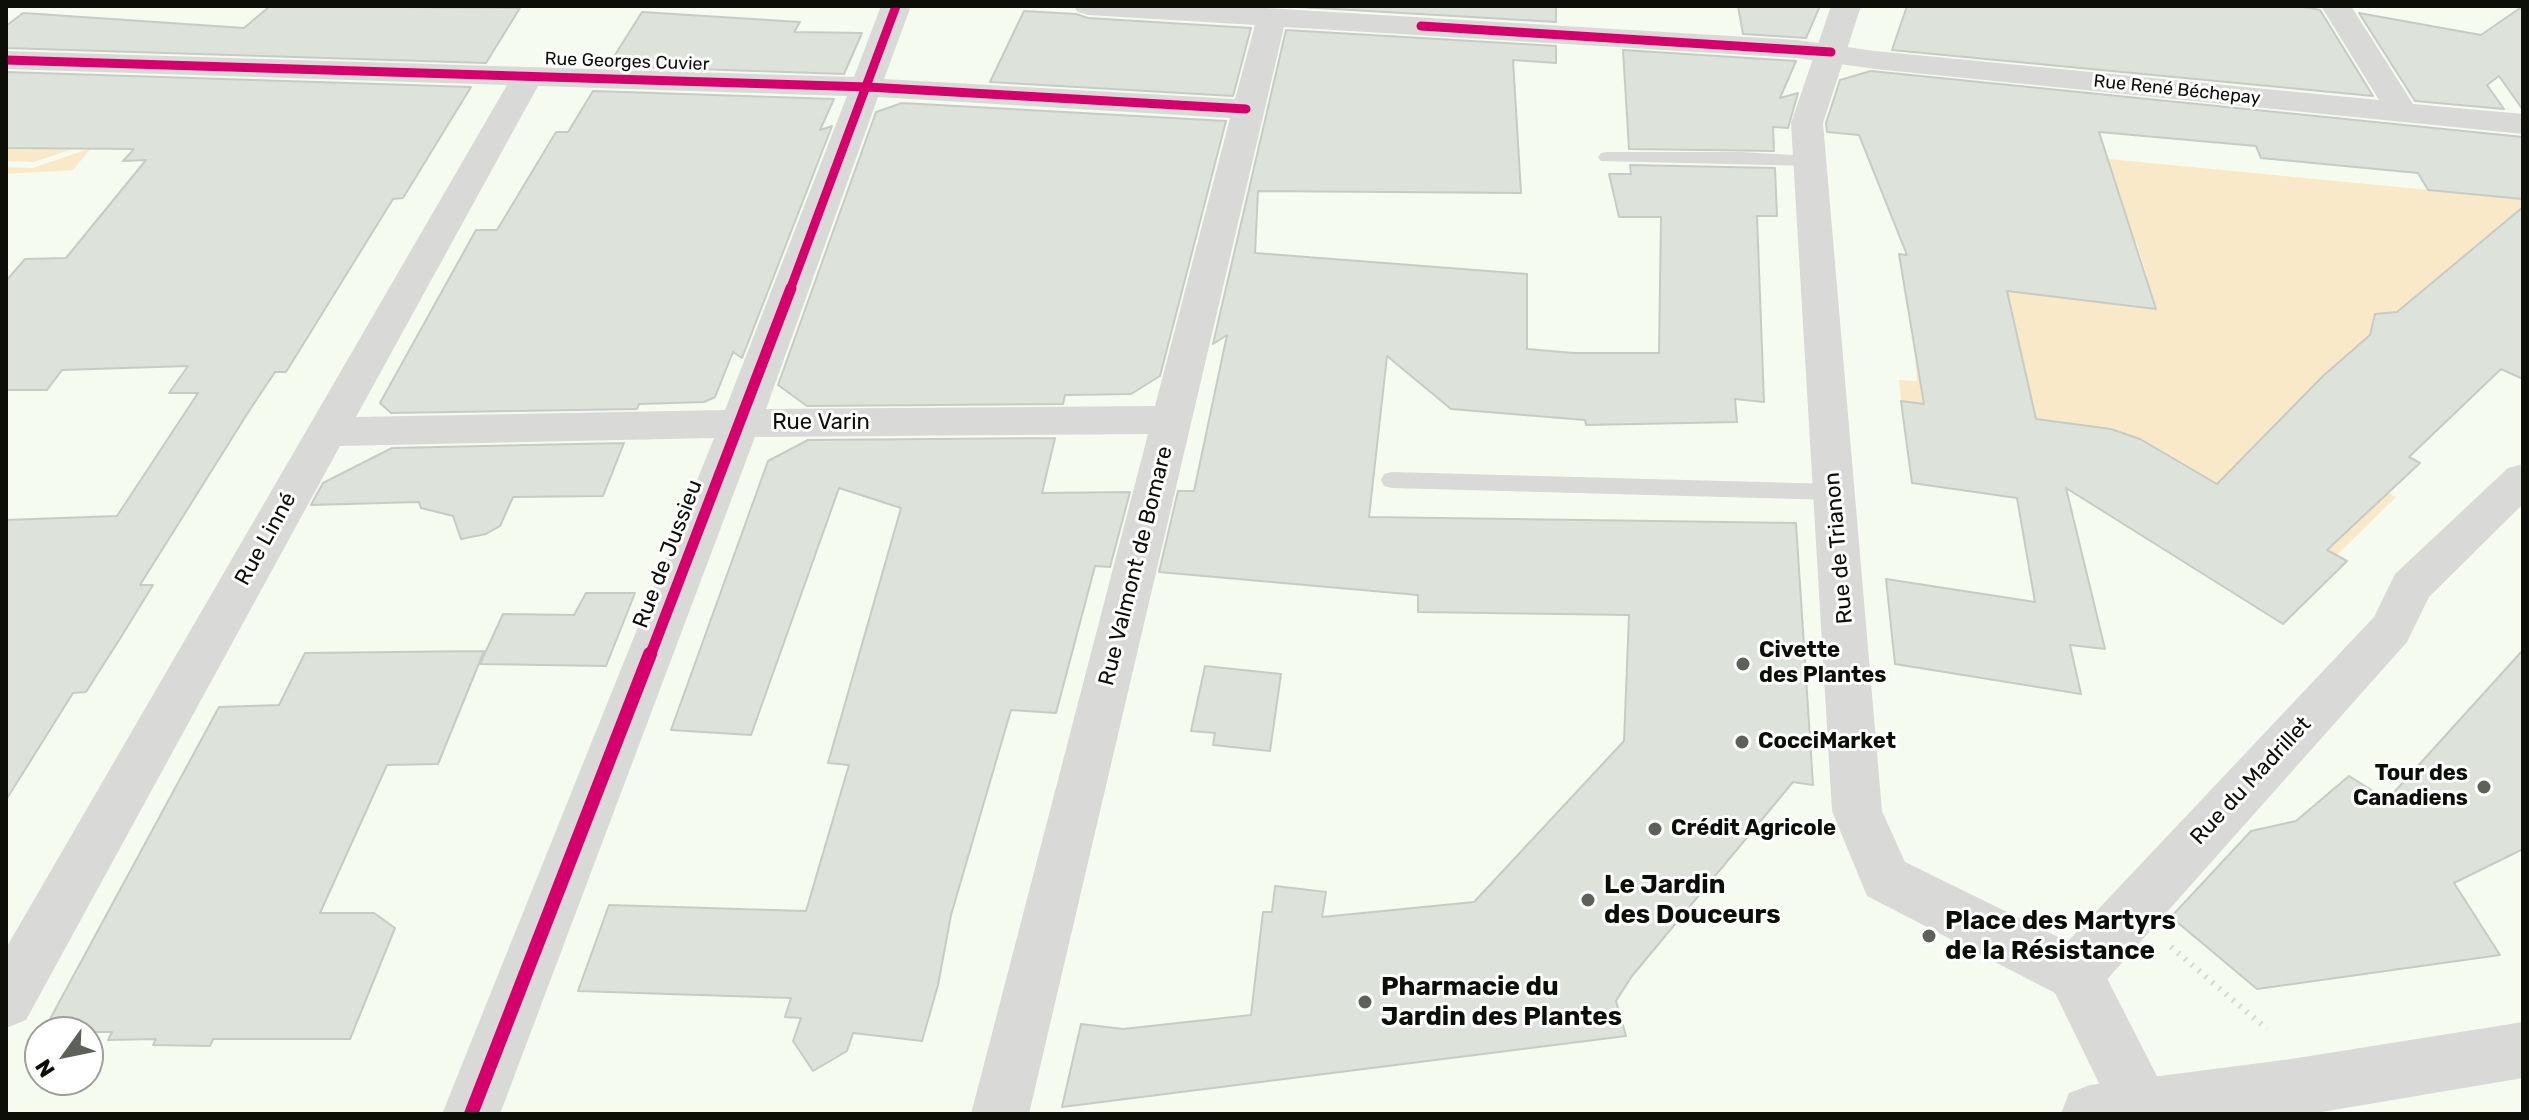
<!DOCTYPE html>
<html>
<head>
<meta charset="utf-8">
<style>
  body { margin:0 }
  #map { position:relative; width:2529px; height:1120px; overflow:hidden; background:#f6fbf0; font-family:Rubik,sans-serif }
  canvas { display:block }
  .frame { position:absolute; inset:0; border:8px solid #0b0f07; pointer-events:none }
  .north { position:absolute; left:24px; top:1016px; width:80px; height:80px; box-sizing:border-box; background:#fff; border:2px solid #9d9f9c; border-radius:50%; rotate:237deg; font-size:22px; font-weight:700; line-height:32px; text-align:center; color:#0b0f07 }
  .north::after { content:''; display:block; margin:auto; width:28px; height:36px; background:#5d6259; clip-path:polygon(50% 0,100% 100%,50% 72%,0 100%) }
</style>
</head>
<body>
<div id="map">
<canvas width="2529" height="1120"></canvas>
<div class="frame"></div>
<div class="north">N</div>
</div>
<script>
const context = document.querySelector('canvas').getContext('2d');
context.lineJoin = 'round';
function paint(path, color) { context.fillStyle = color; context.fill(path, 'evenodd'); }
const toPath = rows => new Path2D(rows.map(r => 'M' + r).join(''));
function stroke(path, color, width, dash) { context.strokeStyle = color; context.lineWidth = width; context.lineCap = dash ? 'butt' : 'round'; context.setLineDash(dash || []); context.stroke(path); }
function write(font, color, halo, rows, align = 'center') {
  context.font = font + ' Rubik,sans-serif'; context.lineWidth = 6; context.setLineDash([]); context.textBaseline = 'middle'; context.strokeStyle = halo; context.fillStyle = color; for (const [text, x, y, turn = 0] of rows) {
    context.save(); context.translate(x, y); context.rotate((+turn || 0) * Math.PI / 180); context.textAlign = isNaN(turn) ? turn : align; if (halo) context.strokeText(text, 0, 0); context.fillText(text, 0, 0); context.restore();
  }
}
paint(toPath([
  [87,144,34,162,6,161,6,148],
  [1974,146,2523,199,2523,216,2395,314,2375,317,2377,329,2328,378,2322,376,2274,426,2396,497,2337,555,2140,439,2111,429,1901,401,1899,380,1917,381,1914,343,2001,266,2147,276,2136,241,2124,240],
  [91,148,73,170,6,174,6,167,33,168]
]), '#fae9c9');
const building = toPath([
  [270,6,520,8,486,63,6,48,6,26,23,13,244,28,270,6],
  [1283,6,1556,6,1556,22,1283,6],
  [1738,6,1820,6,1806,38,1743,34,1738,6],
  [1907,6,2298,6,2320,10,2373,96,1892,50,1907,6],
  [2523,6,2523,110,2499,76,2487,85,2504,109,2415,101,2359,13,2481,35,2523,6],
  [1024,11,1076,14,1088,18,1251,28,1233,96,990,82,1024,11],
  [642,12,800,22,794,32,862,33,844,74,608,66,642,12],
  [1286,30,1556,46,1556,63,1513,60,1521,193,1258,191,1255,253,1527,274,1527,349,1574,353,1659,353,1661,217,1619,217,1609,174,1631,174,1630,165,1775,168,1777,216,1757,216,1764,402,1735,399,1737,422,1586,425,1585,420,1451,409,1387,356,1369,517,1796,523,1813,785,1793,782,1632,976,1616,1001,1626,1036,1062,1107,1081,1024,1123,1029,1251,1015,1263,912,1272,912,1275,886,1326,892,1322,917,1474,902,1624,741,1629,615,1418,612,1418,595,1159,572,1178,491,1194,491,1227,335,1213,344,1286,30],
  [1623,50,1796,61,1780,98,1798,93,1788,128,1773,127,1774,151,1629,149,1623,50],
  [1871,71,2523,137,2523,199,2428,190,2418,173,2261,158,2256,146,2099,132,2156,309,2007,291,2036,419,2111,429,2140,439,2217,484,2323,376,2370,335,2375,314,2397,312,2523,207,2523,379,2501,369,2409,457,2420,463,2327,550,2347,561,2283,624,2066,488,2105,649,2070,645,2081,694,1895,664,1886,579,2035,602,2017,498,1912,483,1901,401,1924,404,1899,254,1907,255,1859,135,1827,132,1826,123,1840,80,1871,71],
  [6,72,471,87,403,198,393,199,286,372,275,372,249,411,140,585,153,585,121,637,86,692,73,693,6,800,6,520,117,516,198,393,169,393,188,366,62,370,47,390,6,390,6,281,25,259,66,258,146,160,123,161,134,149,6,148,6,72],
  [593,91,834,99,820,130,832,126,742,358,733,352,715,397,704,402,639,404,637,409,391,413,380,403,476,230,497,230,556,132,568,132,593,91],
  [902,103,1226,121,1160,376,1131,394,1065,395,1063,404,807,406,778,385,876,112,902,103],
  [1055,438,1042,493,1130,492,1110,567,1095,566,1056,713,1011,710,951,915,938,985,922,1041,853,1033,847,1051,813,1071,793,1041,801,1018,785,1017,791,998,578,991,609,905,806,911,849,765,828,763,901,508,839,488,751,735,671,730,768,461,808,440,1055,438],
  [624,443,603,496,513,497,500,526,486,534,461,539,453,516,421,508,419,502,311,505,323,483,392,448,624,443],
  [586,593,635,593,606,666,480,664,503,614,574,615,586,593],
  [2523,650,2523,849,2454,883,2500,955,2257,989,2171,917,2251,831,2296,821,2349,776,2387,800,2523,650],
  [484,651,438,764,387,765,320,913,374,913,395,928,350,1039,213,1039,210,1046,153,1045,156,1039,108,1040,112,1032,43,1032,219,707,279,705,305,653,484,651],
  [1205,666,1281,674,1270,751,1213,745,1215,733,1191,731,1205,666]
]);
paint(building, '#dde3db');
stroke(building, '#c6ccc5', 2);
stroke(toPath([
  [2171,947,2267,1029]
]), '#d7d7d5', 6, [2, 7]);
paint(toPath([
  [1607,152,1741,152,1810,156,1819,161,1810,166,1601,161,1598,157,1601,153,1607,152],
  [1392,472,1834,484,1842,486,1845,492,1842,498,1834,500,1392,488,1384,486,1381,480,1384,474,1392,472]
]), '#d9d9d7');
paint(toPath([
  [881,6,911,6,884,79,1235,99,1255,25,1088,15,1078,12,1073,6,1233,6,1797,40,1875,51,2379,100,2321,6,2351,6,2413,104,2523,114,2523,134,1875,69,1797,58,1284,27,1029,1114,971,1114,1148,434,755,437,500,1114,442,1114,714,438,340,446,26,1020,6,1028,6,948,507,85,6,69,6,51,854,77,881,6],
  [538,86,847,96,725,410,356,417,538,86],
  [878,97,1230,118,1155,406,766,409,878,97],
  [2523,464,2523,504,2429,597,2407,642,2095,993,2075,1000,2055,993,2047,974,2055,955,2374,617,2395,574,2508,468,2523,464]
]), '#d9d9d7');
paint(toPath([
  [1831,6,1861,6,1823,123,1882,811,1905,862,2095,955,2162,1086,2170,1107,2167,1114,2114,1114,2055,993,1867,896,1832,811,1791,123,1831,6]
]), '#d9d9d7');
paint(toPath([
  [2523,1022,2523,1078,2310,1114,2061,1114,2069,1093,2090,1085,2291,1059,2523,1022]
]), '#d9d9d7');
stroke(toPath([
  [1421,26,1831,52],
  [6,60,868,87,1246,109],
  [790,290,896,6]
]), '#d6006c', 9);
stroke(toPath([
  [650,656,791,288]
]), '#d6006c', 11);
stroke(toPath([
  [471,1114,650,654]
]), '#d6006c', 14);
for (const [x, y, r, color] of [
  [1743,664,8,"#5d6259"],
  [1742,742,8,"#5d6259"],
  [2484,787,8,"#5d6259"],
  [1655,829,8,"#5d6259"],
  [1588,900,8,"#5d6259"],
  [1929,936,8,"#5d6259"],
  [1365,1002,8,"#5d6259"]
]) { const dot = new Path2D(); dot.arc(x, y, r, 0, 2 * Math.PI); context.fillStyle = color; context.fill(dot); stroke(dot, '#fff', 3); }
write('18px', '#0b0f07', '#fff', [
  ["Rue Georges Cuvier",627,62,2],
  ["Rue René Béchepay",2177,90,6]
]);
write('22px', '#0b0f07', '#fff', [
  ["Rue Varin",821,423],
  ["Rue Linné",266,539,-61],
  ["Rue de Trianon",1839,548,-95],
  ["Rue de Jussieu",668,554,-69],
  ["Rue Valmont de Bomare",1136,566,-76],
  ["Rue du Madrillet",2251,781,-47]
]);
write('bold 22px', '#0b0f07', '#fff', [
  ["Civette",1759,651],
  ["des Plantes",1759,676],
  ["CocciMarket",1758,742],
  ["Tour des",2468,774,"right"],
  ["Canadiens",2468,799,"right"],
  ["Crédit Agricole",1671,829]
], 'left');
write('bold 26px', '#0b0f07', '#fff', [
  ["Le Jardin",1604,885],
  ["des Douceurs",1604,915],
  ["Place des Martyrs",1945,921],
  ["de la Résistance",1945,951],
  ["Pharmacie du",1381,987],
  ["Jardin des Plantes",1381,1017]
], 'left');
</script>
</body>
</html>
